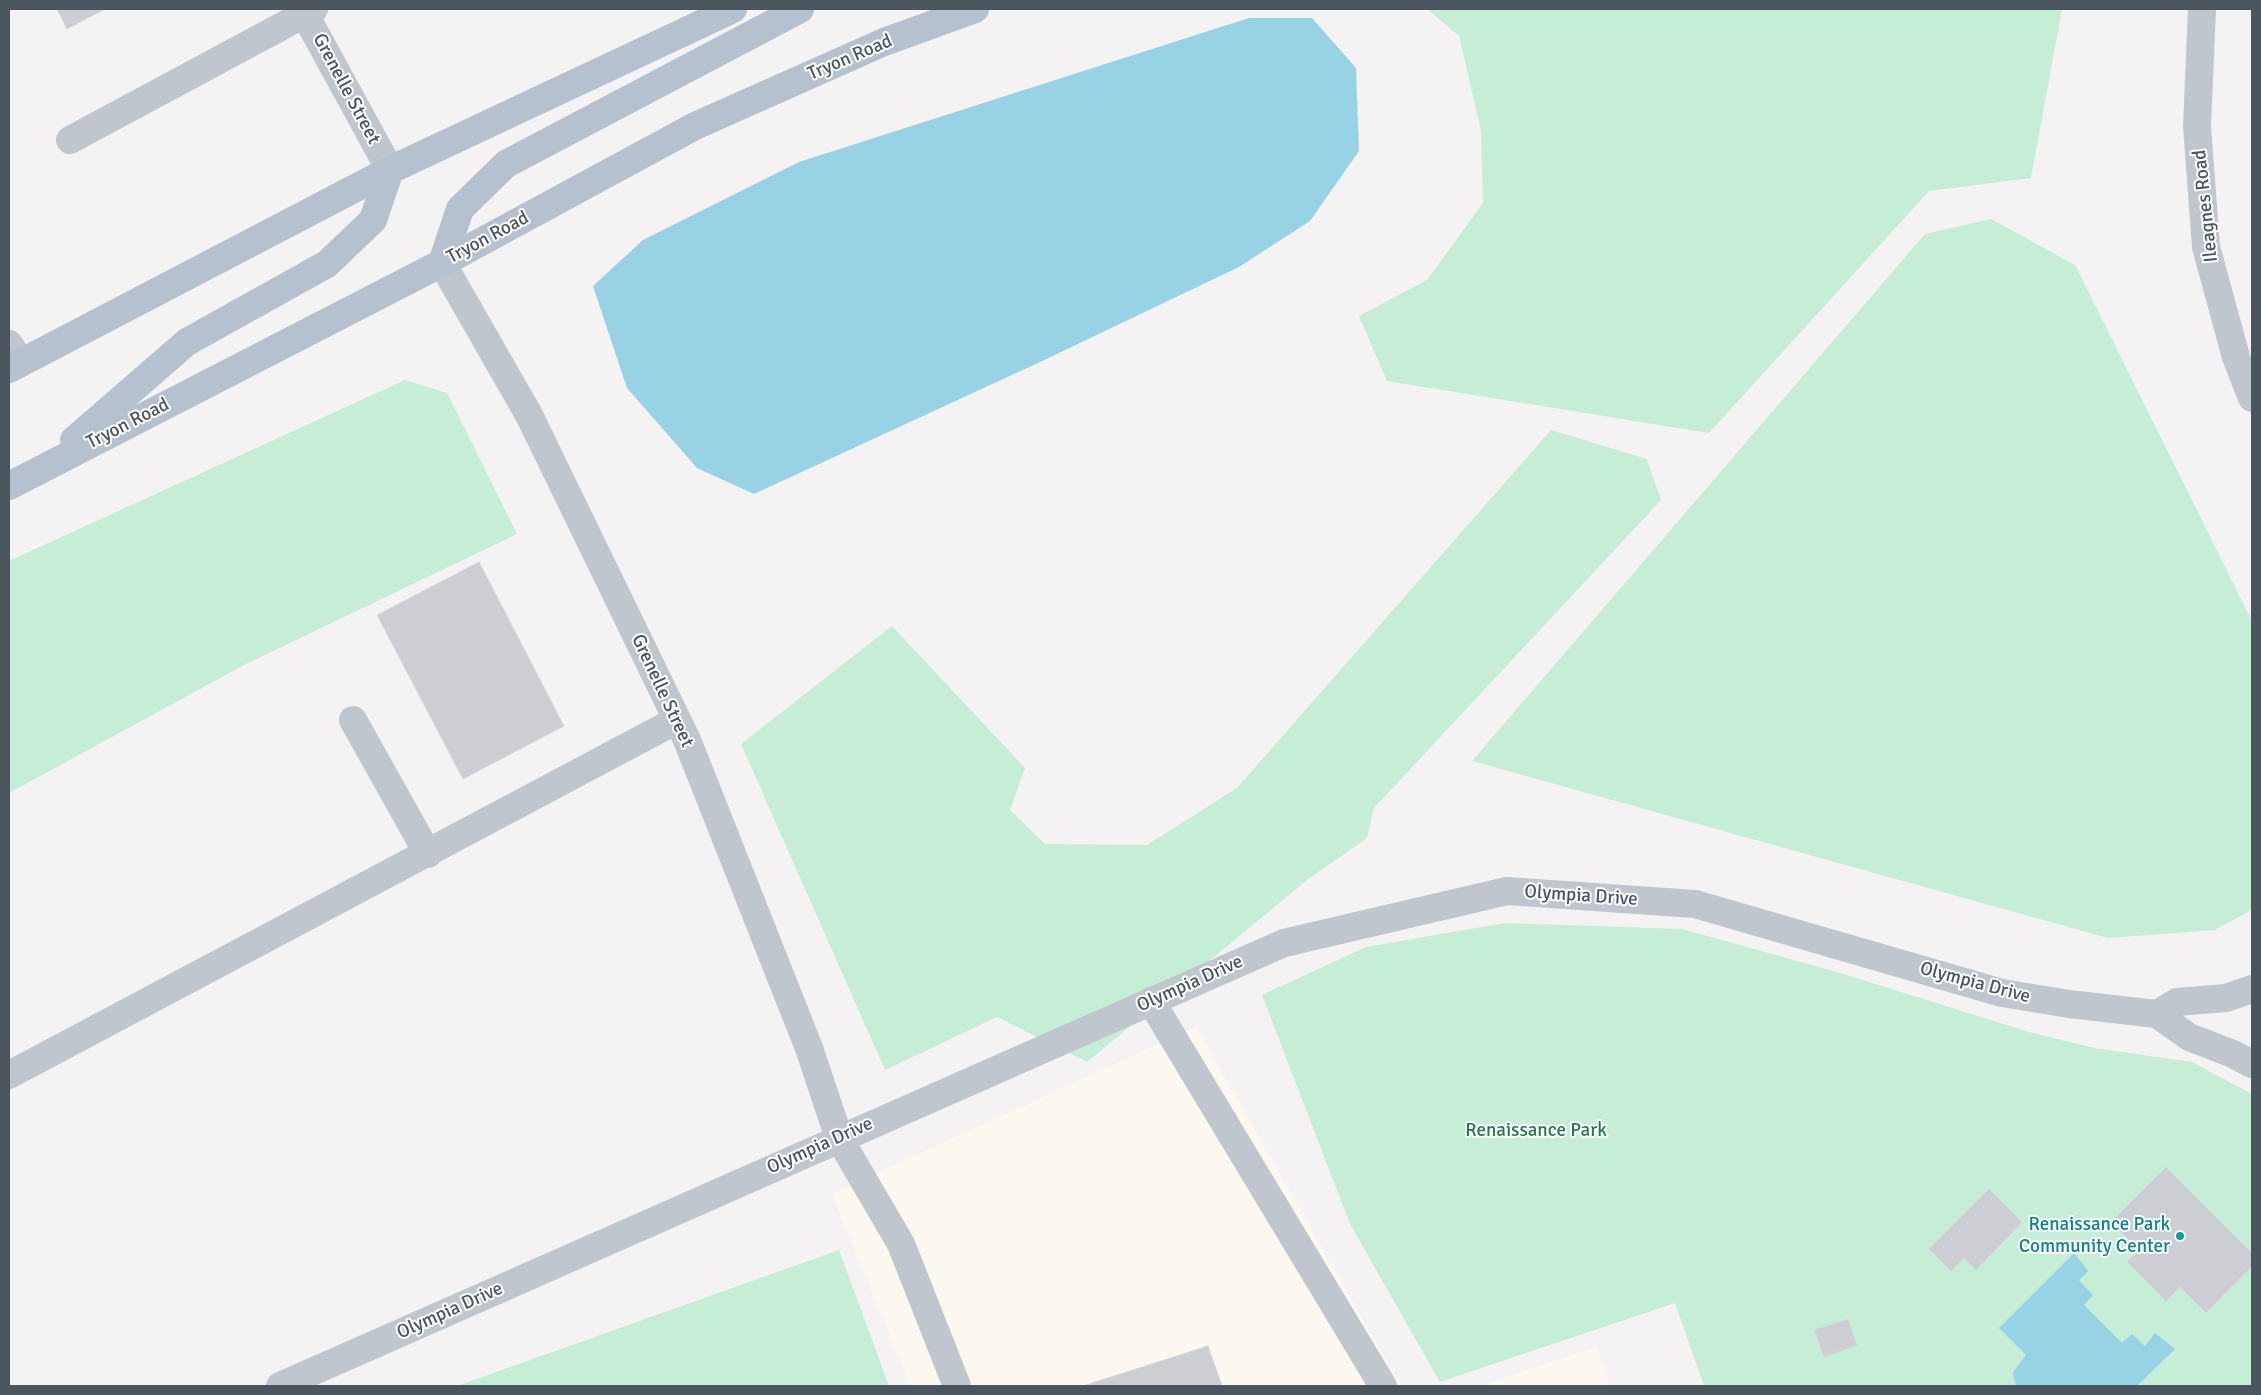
<!DOCTYPE html>
<html>
<head>
<meta charset="utf-8">
<style>
  body { margin:0 }
  #map { position:relative; width:2261px; height:1395px; overflow:hidden; background:#f4f2f2; font-family:Signika,sans-serif }
  canvas { display:block }
  .frame { position:absolute; inset:0; border:10px solid #4b555e; pointer-events:none }
</style>
</head>
<body>
<div id="map">
<canvas width="2261" height="1395"></canvas>
<div class="frame"></div>
</div>
<script>
const context = document.querySelector('canvas').getContext('2d');
context.lineJoin = 'round';
function paint(path, color) { context.fillStyle = color; context.fill(path, 'evenodd'); }
const toPath = rows => new Path2D(rows.map(r => 'M' + r).join(''));
function stroke(path, color, width, dash) { context.strokeStyle = color; context.lineWidth = width; context.lineCap = dash ? 'butt' : 'round'; context.setLineDash(dash || []); context.stroke(path); }
function write(font, color, halo, rows, align = 'center') {
  context.font = font + ' Signika,sans-serif'; context.lineWidth = 4; context.setLineDash([]); context.textBaseline = 'middle'; context.strokeStyle = halo; context.fillStyle = color; for (const [text, x, y, turn = 0] of rows) {
    context.save(); context.translate(x, y); context.rotate((+turn || 0) * Math.PI / 180); context.textAlign = isNaN(turn) ? turn : align; if (halo) context.strokeText(text, 0, 0); context.fillText(text, 0, 0); context.restore();
  }
}
paint(toPath([
  [1196,1027,1401,1386,910,1386,832,1194],
  [1596,1347,1609,1386,1480,1386]
]), '#fcf8ef');
paint(toPath([
  [1427,9,2062,9,2031,178,1929,191,1709,433,1387,381,1359,316,1427,280,1483,203,1481,130,1459,36],
  [1991,219,2075,265,2252,621,2252,910,2215,930,2108,938,1472,761,1925,234],
  [405,380,447,393,517,534,244,665,9,793,9,561],
  [1551,430,1647,459,1661,500,1374,808,1367,838,1307,880,1087,1062,997,1017,885,1070,741,744,892,626,1025,768,1010,810,1045,844,1147,845,1237,788],
  [1505,923,1682,929,1837,972,2029,1032,2094,1048,2192,1062,2252,1094,2252,1386,1704,1386,1675,1303,1440,1382,1350,1224,1262,995,1366,947],
  [839,1250,889,1386,457,1386]
]), '#c6edd6');
paint(toPath([
  [1249,18,1312,18,1356,68,1359,151,1310,221,1239,267,1040,362,754,494,697,468,627,388,593,286,643,240,799,162],
  [2074,1253,2088,1271,2079,1280,2093,1295,2084,1305,2122,1343,2132,1334,2145,1346,2155,1333,2175,1349,2137,1386,2016,1386,2013,1372,2026,1355,1999,1328]
]), '#97d3e5');
const building = toPath([
  [57,9,105,9,67,29,57,9],
  [479,562,564,726,463,779,377,615,479,562],
  [2166,1167,2252,1253,2252,1266,2206,1313,2180,1287,2166,1301,2127,1262,2139,1250,2111,1222,2166,1167],
  [1989,1189,2022,1222,1976,1270,1964,1258,1951,1271,1929,1249,1989,1189],
  [1848,1319,1857,1345,1824,1357,1814,1330,1848,1319],
  [1208,1346,1222,1386,1083,1386,1208,1346]
]);
paint(building, '#cdced4');
stroke(building, '#d7d8dd', 1);
stroke(toPath([
  [302,9,390,170],
  [2202,9,2197,126,2206,247,2236,357,2252,398],
  [70,140,314,9],
  [442,263,529,415,687,740,809,1048,839,1138,901,1244,957,1386],
  [9,344,21,362],
  [353,720,428,854],
  [1151,1001,1383,1386],
  [2157,1014,2177,1002,2226,998,2252,989],
  [9,1075,677,720],
  [280,1386,1284,943,1507,891,1695,904,2002,993,2069,1004,2157,1014,2189,1037,2233,1054,2252,1064]
]), '#bfc6cd', 28);
stroke(toPath([
  [442,263,460,209,506,164,800,9],
  [9,369,390,170,733,9],
  [74,440,187,342,327,264,373,220,390,170],
  [9,486,442,263,695,126,884,42,975,9]
]), '#b5c1ce', 28);
for (const [x, y, r, color] of [
  [2180,1236,5,"#0f9aa8"]
]) { const dot = new Path2D(); dot.arc(x, y, r, 0, 2 * Math.PI); context.fillStyle = color; context.fill(dot); stroke(dot, '#fff', 2); }
write('19px', '#4b555e', '#fff', [
  ["Tryon Road",850,58,-23],
  ["Grenelle Street",346,89,62],
  ["Ileagnes Road",2206,206,-96],
  ["Tryon Road",488,238,-28],
  ["Tryon Road",128,424,-27],
  ["Grenelle Street",662,691,65],
  ["Olympia Drive",1581,896,4],
  ["Olympia Drive",1975,983,15],
  ["Olympia Drive",1190,984,-24],
  ["Olympia Drive",820,1146,-24],
  ["Olympia Drive",450,1311,-24]
]);
write('19px', '#217b51', '#fff', [
  ["Renaissance Park",1536,1131]
]);
write('19px', '#0d838f', '#fff', [
  ["Renaissance Park",2170,1225],
  ["Community Center",2170,1247]
], 'right');
</script>
</body>
</html>
